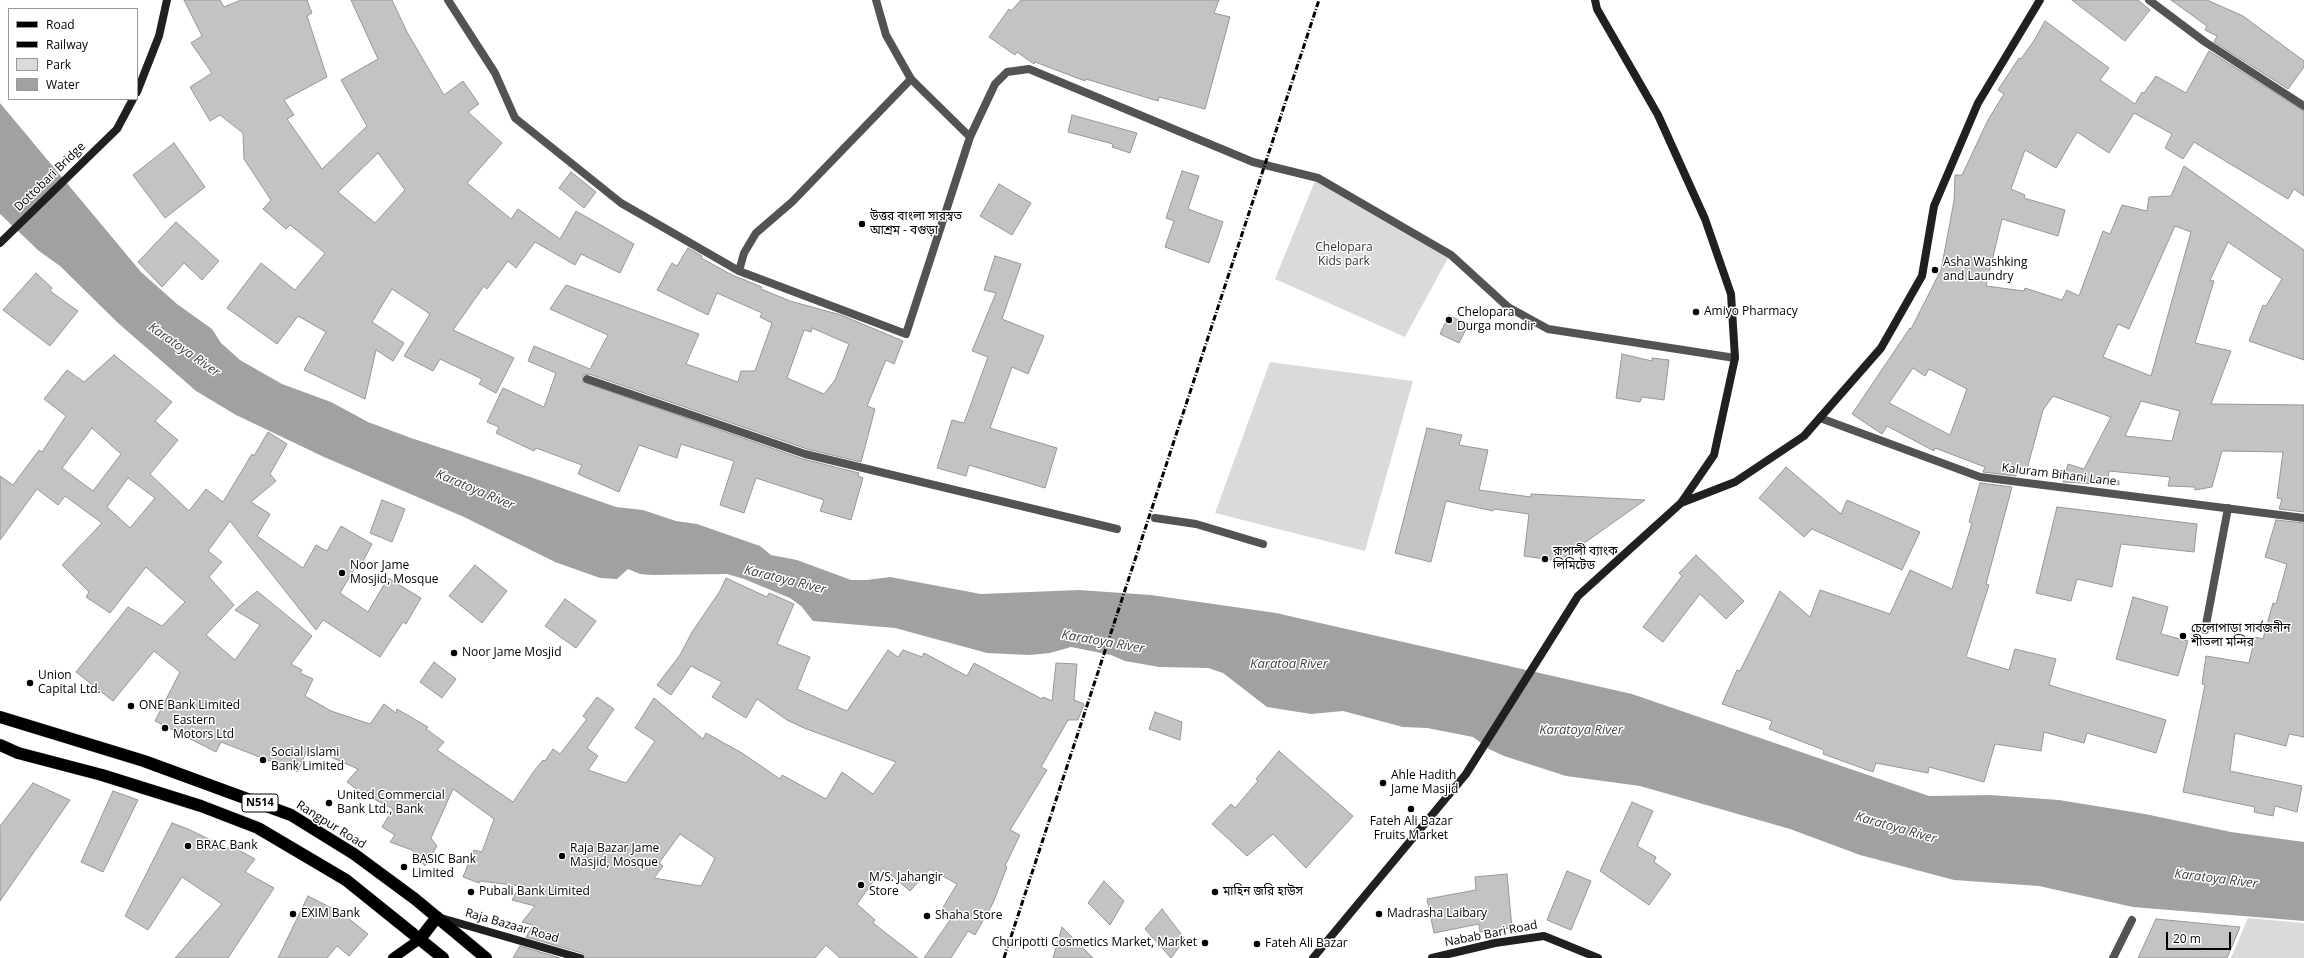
<!DOCTYPE html>
<html>
<head>
<meta charset="utf-8">
<style>
  body { margin:0 }
  #map { position:relative; width:2304px; height:958px; overflow:hidden; background:#fff; font-family:"Open Sans",sans-serif }
  canvas { display:block }
  .legend { position:absolute; left:8px; top:8px; width:130px; height:92px; box-sizing:border-box; background:#fff; border:1px solid #999; margin:0; padding:5px 7px; list-style:none; font-size:12px; color:#000 }
  .legend li { display:flex; align-items:center; gap:8px; height:20px }
  .legend b { width:20px; border:1px solid #999 }
  .scale { position:absolute; left:2166px; top:932px; width:65px; height:18px; box-sizing:border-box; border:2px solid #000; border-top:0; padding-left:5px; font-size:12px; line-height:14px; white-space:nowrap; color:#000; -webkit-text-stroke:3px #fff; paint-order:stroke }
</style>
</head>
<body>
<div id="map">
<canvas width="2304" height="958"></canvas>
<ul class="legend">
<li><b style="height:5px;background:#000"></b>Road</li>
<li><b style="height:5px;background:#000"></b>Railway</li>
<li><b style="height:11px;background:#dadada"></b>Park</li>
<li><b style="height:11px;background:#a1a1a1"></b>Water</li>
</ul>
<div class="scale">20 m</div>
</div>
<script>
const context = document.querySelector('canvas').getContext('2d');
context.lineJoin = 'round';
function paint(path, color) { context.fillStyle = color; context.fill(path, 'evenodd'); }
const toPath = rows => new Path2D(rows.map(r => 'M' + r).join(''));
function stroke(path, color, width, dash) { context.strokeStyle = color; context.lineWidth = width; context.lineCap = dash ? 'butt' : 'round'; context.setLineDash(dash || []); context.stroke(path); }
function write(font, color, halo, rows, align = 'center') {
  context.font = font + ' "Open Sans","Noto Sans Bengali",sans-serif'; context.lineWidth = 3; context.setLineDash([]); context.textBaseline = 'middle'; context.strokeStyle = halo; context.fillStyle = color; for (const [text, x, y, turn = 0] of rows) {
    context.save(); context.translate(x, y); context.rotate((+turn || 0) * Math.PI / 180); context.textAlign = isNaN(turn) ? turn : align; if (halo) context.strokeText(text, 0, 0); context.fillText(text, 0, 0); context.restore();
  }
}
paint(toPath([
  [1315,181,1448,258,1405,337,1275,279],
  [1270,362,1413,381,1365,551,1215,513],
  [2248,918,2304,923,2304,958,2231,958]
]), '#dadada');
paint(toPath([
  [0,103,141,272,177,304,212,329,221,343,240,360,282,384,331,402,368,422,411,438,533,478,616,507,643,510,676,521,697,524,760,546,771,555,797,560,851,580,867,580,890,577,981,594,1079,590,1151,595,1276,613,1632,694,1929,796,1990,795,2059,800,2145,814,2231,832,2304,842,2304,921,2133,907,2039,886,1954,880,1860,855,1790,829,1640,786,1566,776,1504,756,1489,749,1473,737,1427,728,1403,727,1343,711,1311,714,1267,707,1223,673,1208,668,1159,667,1125,661,1111,655,1071,647,1050,653,1029,655,987,653,895,628,813,621,801,606,790,598,744,579,727,574,652,575,640,574,628,569,617,579,600,578,555,562,464,517,324,457,236,415,196,391,118,323,60,266,39,251,0,214]
]), '#a1a1a1');
const building = toPath([
  [184,0,220,0,224,7,241,0,307,0,312,13,307,16,327,77,284,100,294,115,287,119,322,169,367,126,341,80,378,59,351,0,392,0,407,32,444,95,463,81,479,104,468,112,502,143,467,183,511,219,518,209,560,239,576,211,634,244,620,273,581,254,575,265,535,242,516,268,508,261,487,289,484,286,453,330,514,358,496,393,479,384,482,379,440,359,433,371,404,356,430,314,392,289,372,322,404,343,393,361,376,350,365,399,304,370,326,332,298,316,277,344,227,308,261,263,295,290,325,253,290,225,286,229,263,209,271,200,244,159,243,133,220,115,210,121,190,87,212,73,191,43,202,36,184,0],
  [378,153,405,190,375,223,338,192,378,153],
  [1021,0,1219,0,1214,13,1230,17,1205,109,1159,97,1158,101,1086,79,1085,81,1035,62,1034,64,1017,52,1015,55,989,37,1009,9,1011,11,1021,0],
  [2072,0,2138,0,2150,10,2125,41,2072,0],
  [2171,0,2207,0,2243,16,2304,61,2304,67,2288,89,2214,42,2217,36,2205,30,2207,26,2171,0],
  [2045,21,2109,68,2100,80,2135,104,2142,92,2144,93,2156,76,2186,93,2209,51,2304,111,2304,196,2294,189,2288,199,2194,142,2183,159,2165,148,2172,134,2134,113,2109,153,2077,132,2056,168,2025,150,2011,189,2025,195,2024,198,2065,210,2058,236,2002,219,1986,286,2024,291,2025,288,2062,300,2067,290,2079,296,2103,231,2110,234,2122,205,2147,211,2149,197,2171,196,2184,166,2304,250,2304,360,2249,341,2263,305,2266,306,2282,279,2228,242,2210,280,2214,281,2195,343,2231,351,2211,404,2304,405,2304,512,2279,509,2282,499,2277,498,2283,452,2222,451,2212,487,2195,490,2195,487,2168,486,2170,477,2109,471,2108,477,2119,481,2119,485,2063,482,2068,464,2084,469,2111,417,2053,396,2043,410,2027,469,2018,467,2016,476,1983,472,1985,467,1935,448,1934,451,1887,426,1882,434,1852,414,1910,328,1911,329,1941,270,1954,201,1955,175,1962,175,1988,120,2004,94,1998,90,2019,58,2021,59,2035,39,2045,21],
  [2175,226,2191,232,2151,376,2103,357,2118,324,2129,329,2175,226],
  [1913,368,1925,376,1929,369,1967,389,1950,435,1889,403,1913,368],
  [2141,401,2180,411,2172,441,2125,436,2141,401],
  [1072,115,1137,133,1130,153,1112,147,1113,144,1068,132,1072,115],
  [174,143,205,187,165,218,133,175,174,143],
  [1182,171,1199,176,1188,209,1223,222,1209,263,1165,247,1174,221,1166,218,1182,171],
  [571,172,596,192,584,208,559,188,571,172],
  [999,184,1031,203,1012,235,980,216,999,184],
  [176,222,219,261,202,280,184,263,162,287,138,262,176,222],
  [688,248,702,256,701,258,732,275,762,287,761,289,790,301,841,315,903,341,894,364,886,360,867,406,875,409,861,462,807,449,589,374,583,375,583,382,803,459,859,473,858,476,863,478,851,520,820,511,824,500,756,478,744,513,720,505,734,461,681,444,677,458,639,445,619,492,578,474,582,465,536,448,534,451,517,443,496,433,499,427,487,422,503,388,544,407,556,373,528,361,534,346,590,369,608,335,550,309,566,285,699,334,686,364,738,382,741,371,755,371,772,323,760,317,762,313,717,293,708,315,657,290,672,263,677,266,688,248],
  [812,328,849,344,835,380,824,394,787,378,804,330,811,332,812,328],
  [995,256,1021,264,1002,319,1044,336,1028,374,1012,367,990,428,1057,448,1045,488,969,465,966,476,937,468,952,420,964,423,988,357,972,351,996,293,984,290,995,256],
  [36,273,52,288,50,291,78,311,50,346,3,310,36,273],
  [1449,315,1468,325,1459,343,1440,334,1449,315],
  [1622,354,1652,361,1652,358,1669,360,1664,400,1642,397,1640,402,1616,398,1622,354],
  [114,355,172,402,155,421,178,440,150,474,189,511,206,489,223,502,252,454,254,456,268,432,287,444,270,474,276,481,251,502,270,514,257,536,303,568,316,545,327,551,341,526,372,544,362,563,359,561,340,593,368,612,388,578,421,598,406,624,403,622,380,657,323,620,316,630,230,521,208,551,222,562,209,577,234,605,206,635,235,660,260,625,235,610,257,591,312,636,291,664,302,670,300,673,313,679,305,696,331,711,370,724,384,704,396,713,397,709,428,727,426,729,444,742,437,750,513,802,534,771,543,760,545,761,553,749,560,754,587,719,583,716,597,697,614,709,587,748,598,756,588,770,626,783,655,741,635,728,654,698,703,739,706,733,742,753,780,779,782,775,826,799,842,772,873,794,896,762,804,728,787,720,757,699,746,718,712,697,722,682,691,666,671,695,657,685,680,655,692,632,720,591,726,578,767,597,769,593,794,604,777,644,810,657,797,689,847,711,888,650,898,657,903,650,922,657,924,653,967,676,974,663,1042,699,1043,697,1052,701,1056,663,1077,664,1074,700,1084,704,1078,720,1068,720,1041,767,1047,770,1010,830,1020,835,1005,866,1007,867,993,903,975,935,968,931,951,958,924,958,950,920,939,914,957,884,930,869,910,891,883,868,857,904,875,920,873,923,918,958,840,958,826,945,815,958,585,958,582,953,526,937,533,925,522,922,535,906,512,900,520,886,480,881,479,883,463,877,474,850,482,852,494,819,453,789,431,838,437,846,425,866,412,850,390,842,395,835,382,827,393,809,359,791,347,782,358,769,308,747,298,772,221,742,216,752,155,721,180,672,154,651,113,701,76,672,128,607,162,626,185,602,146,567,110,613,86,597,89,592,62,565,102,523,65,496,58,505,37,489,0,540,0,476,13,485,39,450,42,452,66,416,44,399,67,370,84,382,114,355],
  [92,428,121,454,93,491,62,468,92,428],
  [128,478,155,498,130,528,107,507,128,478],
  [680,834,715,858,701,886,654,878,663,866,659,863,680,834],
  [1427,428,1462,435,1459,445,1488,450,1479,490,1531,497,1531,494,1645,500,1559,561,1524,556,1529,514,1494,509,1493,511,1446,501,1431,562,1395,553,1427,428],
  [1786,467,1841,514,1847,500,1920,532,1902,570,1812,529,1804,537,1759,498,1786,467],
  [1980,483,2012,487,1986,584,1989,585,1966,657,2009,670,2015,649,2056,659,2049,685,2166,720,2156,753,2087,733,2084,743,2044,732,2041,751,1995,744,1984,782,1929,767,1928,773,1876,763,1873,772,1823,754,1824,750,1769,729,1772,721,1722,704,1737,670,1740,671,1780,591,1810,617,1820,590,1890,614,1910,570,1952,589,1972,523,1969,522,1980,483],
  [382,500,405,509,392,542,370,533,382,500],
  [2057,507,2197,524,2194,552,2121,544,2112,587,2077,579,2071,601,2036,593,2057,507],
  [2276,520,2304,523,2304,737,2289,734,2286,746,2235,733,2230,771,2302,786,2297,812,2275,806,2273,816,2254,812,2255,807,2183,792,2205,685,2202,684,2206,656,2249,663,2255,637,2263,639,2273,603,2276,604,2287,564,2265,557,2276,520],
  [1696,555,1744,601,1726,619,1700,594,1663,642,1643,627,1682,576,1679,573,1696,555],
  [475,565,507,591,482,623,449,596,475,565],
  [2133,597,2168,607,2161,634,2188,641,2178,676,2116,659,2133,597],
  [565,599,596,621,576,648,545,626,565,599],
  [434,662,456,679,442,698,420,682,434,662],
  [1155,712,1182,722,1180,740,1149,729,1155,712],
  [1279,751,1353,816,1306,868,1273,834,1247,856,1212,824,1231,804,1235,808,1258,781,1256,779,1279,751],
  [33,783,70,800,0,901,0,826,33,783],
  [113,791,138,800,103,872,81,862,113,791],
  [1632,802,1653,811,1637,846,1656,857,1654,862,1671,874,1649,905,1600,871,1632,802],
  [172,823,188,829,232,850,233,847,255,859,245,872,274,888,228,958,175,958,222,904,182,877,148,930,125,916,172,823],
  [1567,871,1591,881,1571,930,1547,920,1567,871],
  [1507,874,1512,928,1480,932,1479,924,1434,933,1427,899,1476,890,1475,877,1507,874],
  [1104,881,1124,901,1110,925,1088,903,1104,881],
  [308,896,343,914,368,934,349,956,337,946,327,958,278,958,308,896],
  [1162,909,1185,939,1171,958,1145,929,1162,909],
  [2156,919,2240,927,2227,958,2138,958,2156,919],
  [1062,927,1093,958,1053,958,1062,927],
  [520,946,560,958,513,958,520,946]
]);
paint(building, '#c3c3c3');
stroke(building, '#979797', 1);
const primary = toPath([
  [393,958,420,939]
]);
const highway = toPath([
  [0,717,144,761,291,815,354,854,415,899,486,958],
  [0,745,18,753,102,775,201,806,258,828,346,880,443,958],
  [420,939,437,917]
]);
stroke(primary, '#dbdbdb', 11);
stroke(highway, '#dbdbdb', 13);
stroke(toPath([
  [448,0,495,73,515,118,621,203,739,271,906,334,970,137,995,84,1007,72,1029,69,1253,162,1318,178,1451,255,1508,307,1548,329,1735,358],
  [876,0,886,35,911,79,970,137],
  [2149,0,2205,42,2304,106],
  [739,271,744,253,756,233,792,202,911,79],
  [587,379,805,454,1117,529],
  [1820,418,1980,477,2304,518],
  [1155,518,1196,524,1263,544],
  [2205,630,2228,508],
  [2113,958,2132,920]
]), '#535353', 8);
stroke(toPath([
  [137,92,159,36,167,0],
  [0,243,117,129,133,99],
  [1681,503,1735,482,1804,436,1881,348,1922,276,1934,206,1978,103,2040,0],
  [441,918,580,958],
  [1313,958,1466,774,1578,596,1681,503,1714,455,1735,358,1731,294,1705,219,1658,115,1597,9,1595,0],
  [1432,958,1495,943,1544,936,1598,958]
]), '#202020', 8);
stroke(primary, '#000', 10);
stroke(highway, '#000', 12);
stroke(toPath([
  [1004,958,1319,0]
]), '#000', 3, [6, 2, 1, 2]);
for (const [x, y, r, color] of [
  [862,224,4,"#000"],
  [1935,270,4,"#000"],
  [1696,312,4,"#000"],
  [1449,320,4,"#000"],
  [1545,559,4,"#000"],
  [342,573,4,"#000"],
  [2183,636,4,"#000"],
  [454,653,4,"#000"],
  [30,683,4,"#000"],
  [131,706,4,"#000"],
  [165,728,4,"#000"],
  [263,760,4,"#000"],
  [1383,783,4,"#000"],
  [329,803,4,"#000"],
  [1411,809,4,"#000"],
  [188,846,4,"#000"],
  [562,856,4,"#000"],
  [404,867,4,"#000"],
  [861,885,4,"#000"],
  [471,892,4,"#000"],
  [1215,892,4,"#000"],
  [293,914,4,"#000"],
  [1379,914,4,"#000"],
  [927,916,4,"#000"],
  [1205,943,4,"#000"],
  [1257,944,4,"#000"]
]) { const dot = new Path2D(); dot.arc(x, y, r, 0, 2 * Math.PI); context.fillStyle = color; context.fill(dot); stroke(dot, '#fff', 1.5); }
for (const [x, y, w] of [
  [260,803,36]
]) { const box = new Path2D(); box.roundRect(x - w / 2, y - 9, w, 18, 3); context.fillStyle = '#fff'; context.fill(box); stroke(box, '#000', 1); }
write('bold 11px', '#000', null, [
  ["N514",260,803]
]);
write('12px', '#000', '#fff', [
  ["Dottobari Bridge",50,177,-44],
  ["Kaluram Bihani Lane",2059,475,7],
  ["Rangpur Road",331,825,32],
  ["Raja Bazaar Road",512,926,16],
  ["Nabab Bari Road",1491,934,-11]
]);
write('12px', '#000', '#fff', [
  ["উত্তর বাংলা সারস্বত",870,217],
  ["আশ্রম - বগুড়া",870,231],
  ["Asha Washking",1943,263],
  ["and Laundry",1943,277],
  ["Amiyo Pharmacy",1704,312],
  ["Chelopara",1457,313],
  ["Durga mondir",1457,327],
  ["রূপালী ব্যাংক",1553,552],
  ["লিমিটেড",1553,566],
  ["Noor Jame",350,566],
  ["Mosjid, Mosque",350,580],
  ["চেলোপাড়া সার্বজনীন",2191,629],
  ["শীতলা মন্দির",2191,643],
  ["Noor Jame Mosjid",462,653],
  ["Union",38,676],
  ["Capital Ltd.",38,690],
  ["ONE Bank Limited",139,706],
  ["Eastern",173,721],
  ["Motors Ltd",173,735],
  ["Social Islami",271,753],
  ["Bank Limited",271,767],
  ["Ahle Hadith",1391,776],
  ["Jame Masjid",1391,790],
  ["United Commercial",337,796],
  ["Bank Ltd., Bank",337,810],
  ["Fateh Ali Bazar",1411,822,"center"],
  ["Fruits Market",1411,836,"center"],
  ["BRAC Bank",196,846],
  ["Raja Bazar Jame",570,849],
  ["Masjid, Mosque",570,863],
  ["BASIC Bank",412,860],
  ["Limited",412,874],
  ["M/S. Jahangir",869,878],
  ["Store",869,892],
  ["Pubali Bank Limited",479,892],
  ["মাহিন জরি হাউস",1223,892],
  ["EXIM Bank",301,914],
  ["Madrasha Laibary",1387,914],
  ["Shaha Store",935,916],
  ["Churipotti Cosmetics Market, Market",1197,943,"right"],
  ["Fateh Ali Bazar",1265,944]
], 'left');
write('12px', '#313131', '#fff', [
  ["Chelopara",1344,248],
  ["Kids park",1344,262]
]);
write('italic 13px', '#424242', '#fff', [
  ["Karatoya River",184,350,35],
  ["Karatoya River",475,490,23],
  ["Karatoya River",785,580,14],
  ["Karatoya River",1103,642,10],
  ["Karatoa River",1289,664],
  ["Karatoya River",1581,730],
  ["Karatoya River",1896,828,16],
  ["Karatoya River",2216,879,7]
]);
</script>
</body>
</html>
